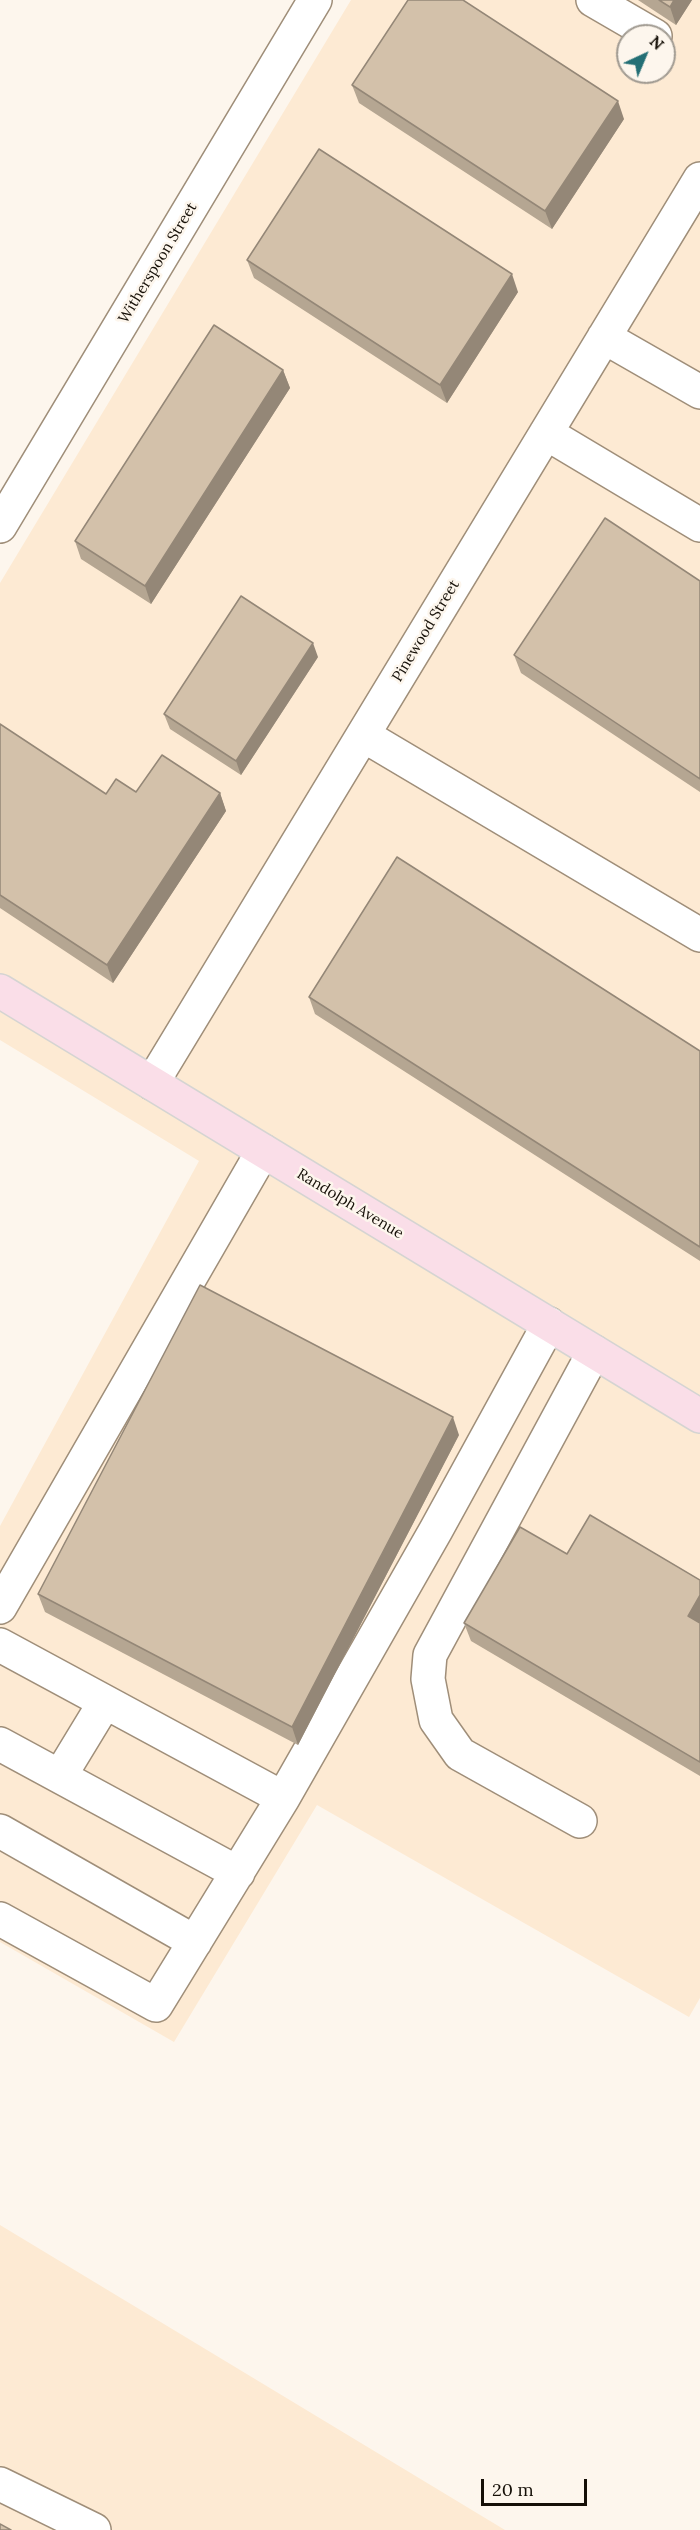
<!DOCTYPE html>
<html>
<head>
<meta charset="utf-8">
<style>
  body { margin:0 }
  #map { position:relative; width:700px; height:2530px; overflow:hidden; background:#fdf6ed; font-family:Lora,serif }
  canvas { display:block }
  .north { position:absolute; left:616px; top:24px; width:60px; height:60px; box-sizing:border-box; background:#fdf6ed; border:2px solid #a09a91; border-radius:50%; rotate:44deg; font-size:16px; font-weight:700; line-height:24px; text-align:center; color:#150f07 }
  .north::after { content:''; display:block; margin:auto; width:21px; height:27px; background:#246f75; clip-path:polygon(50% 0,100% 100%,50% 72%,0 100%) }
  .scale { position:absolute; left:481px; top:2479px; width:106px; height:27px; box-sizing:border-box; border:3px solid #150f07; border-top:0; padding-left:8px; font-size:18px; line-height:21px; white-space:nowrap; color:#150f07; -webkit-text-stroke:4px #fdf6ed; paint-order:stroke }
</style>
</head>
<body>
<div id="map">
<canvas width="700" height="2530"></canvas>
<div class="north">N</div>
<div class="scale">20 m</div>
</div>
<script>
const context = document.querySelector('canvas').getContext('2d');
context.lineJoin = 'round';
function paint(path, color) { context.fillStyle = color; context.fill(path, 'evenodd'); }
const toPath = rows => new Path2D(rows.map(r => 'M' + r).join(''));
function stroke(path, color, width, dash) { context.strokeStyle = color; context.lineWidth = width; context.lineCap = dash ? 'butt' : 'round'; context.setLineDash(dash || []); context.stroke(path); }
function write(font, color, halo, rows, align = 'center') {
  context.font = font + ' Lora,serif'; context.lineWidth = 5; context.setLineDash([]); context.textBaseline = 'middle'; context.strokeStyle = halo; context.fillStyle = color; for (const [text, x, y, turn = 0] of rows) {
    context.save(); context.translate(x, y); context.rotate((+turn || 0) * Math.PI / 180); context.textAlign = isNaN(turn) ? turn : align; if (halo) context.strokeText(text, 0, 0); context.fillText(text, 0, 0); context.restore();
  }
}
paint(toPath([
  [351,0,700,0,700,1998,689,2017,317,1805,174,2042,0,1942,0,1526,199,1161,0,1040,0,583],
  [628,36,664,36,664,72,628,72],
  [0,2225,505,2530,0,2530]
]), '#fdead3');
const minor = toPath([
  [593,0,655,36],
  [604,337,700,392],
  [546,433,700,525],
  [0,526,315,0],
  [363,735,700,935],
  [152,1083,700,179],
  [0,1607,263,1151],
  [0,1645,283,1798,436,1530,549,1324],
  [0,1744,238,1873],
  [60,1776,105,1702],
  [580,1821,460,1754,436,1720,428,1679,430,1655,594,1352],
  [0,1831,195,1942],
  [0,1919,156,2005,283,1798],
  [0,2484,94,2530]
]);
const major = toPath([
  [0,991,700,1416]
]);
stroke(minor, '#9f8e79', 36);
stroke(major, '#d5d4d2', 36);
stroke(minor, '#fff', 33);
stroke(major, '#fadee8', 33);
paint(toPath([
  [638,0,692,0,676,25],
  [352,85,624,119,552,229,359,103],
  [247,260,518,292,447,403,254,278],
  [283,370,290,388,151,604,81,559,75,541],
  [700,581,700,792,521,673,514,655],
  [318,657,241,775,170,729,164,714],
  [0,724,106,794,136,792,220,793,226,811,113,983,0,908],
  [309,997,700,1051,700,1261,315,1014],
  [459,1435,298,1745,45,1612,38,1594],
  [567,1554,700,1580,700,1776,471,1641,464,1623]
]), '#b5a692');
paint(toPath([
  [674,0,692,0,676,25,670,7],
  [618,101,624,119,552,229,545,211],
  [512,274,518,292,447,403,440,385],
  [283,370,290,388,151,604,145,586],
  [313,643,318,657,241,775,236,761],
  [220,793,226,811,113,983,107,965],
  [453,1417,459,1435,298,1745,292,1727],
  [700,1595,700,1624,688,1616]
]), '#948777');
const building = toPath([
  [408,0,463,0,618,101,545,211,352,85,408,0],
  [659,0,674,0,670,7,659,0],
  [319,149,512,274,440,385,247,260,319,149],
  [214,325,283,370,145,586,75,541,214,325],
  [605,518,700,581,700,779,514,655,605,518],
  [241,596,313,643,236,761,164,714,241,596],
  [0,724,106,794,116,779,136,792,162,755,220,793,107,965,0,895,0,724],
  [397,857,700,1051,700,1247,309,997,397,857],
  [200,1285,453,1417,292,1727,38,1594,200,1285],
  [590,1515,700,1580,700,1595,688,1616,700,1623,700,1762,464,1623,520,1527,567,1554,590,1515],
  [0,2524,11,2530,0,2530,0,2524]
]);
paint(building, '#d3c1aa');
stroke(building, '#948777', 1.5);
write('15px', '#150f07', '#fdf6ed', [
  ["Witherspoon Street",158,263,-59],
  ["Pinewood Street",426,631,-59],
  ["Randolph Avenue",350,1204,31]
]);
</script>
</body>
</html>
